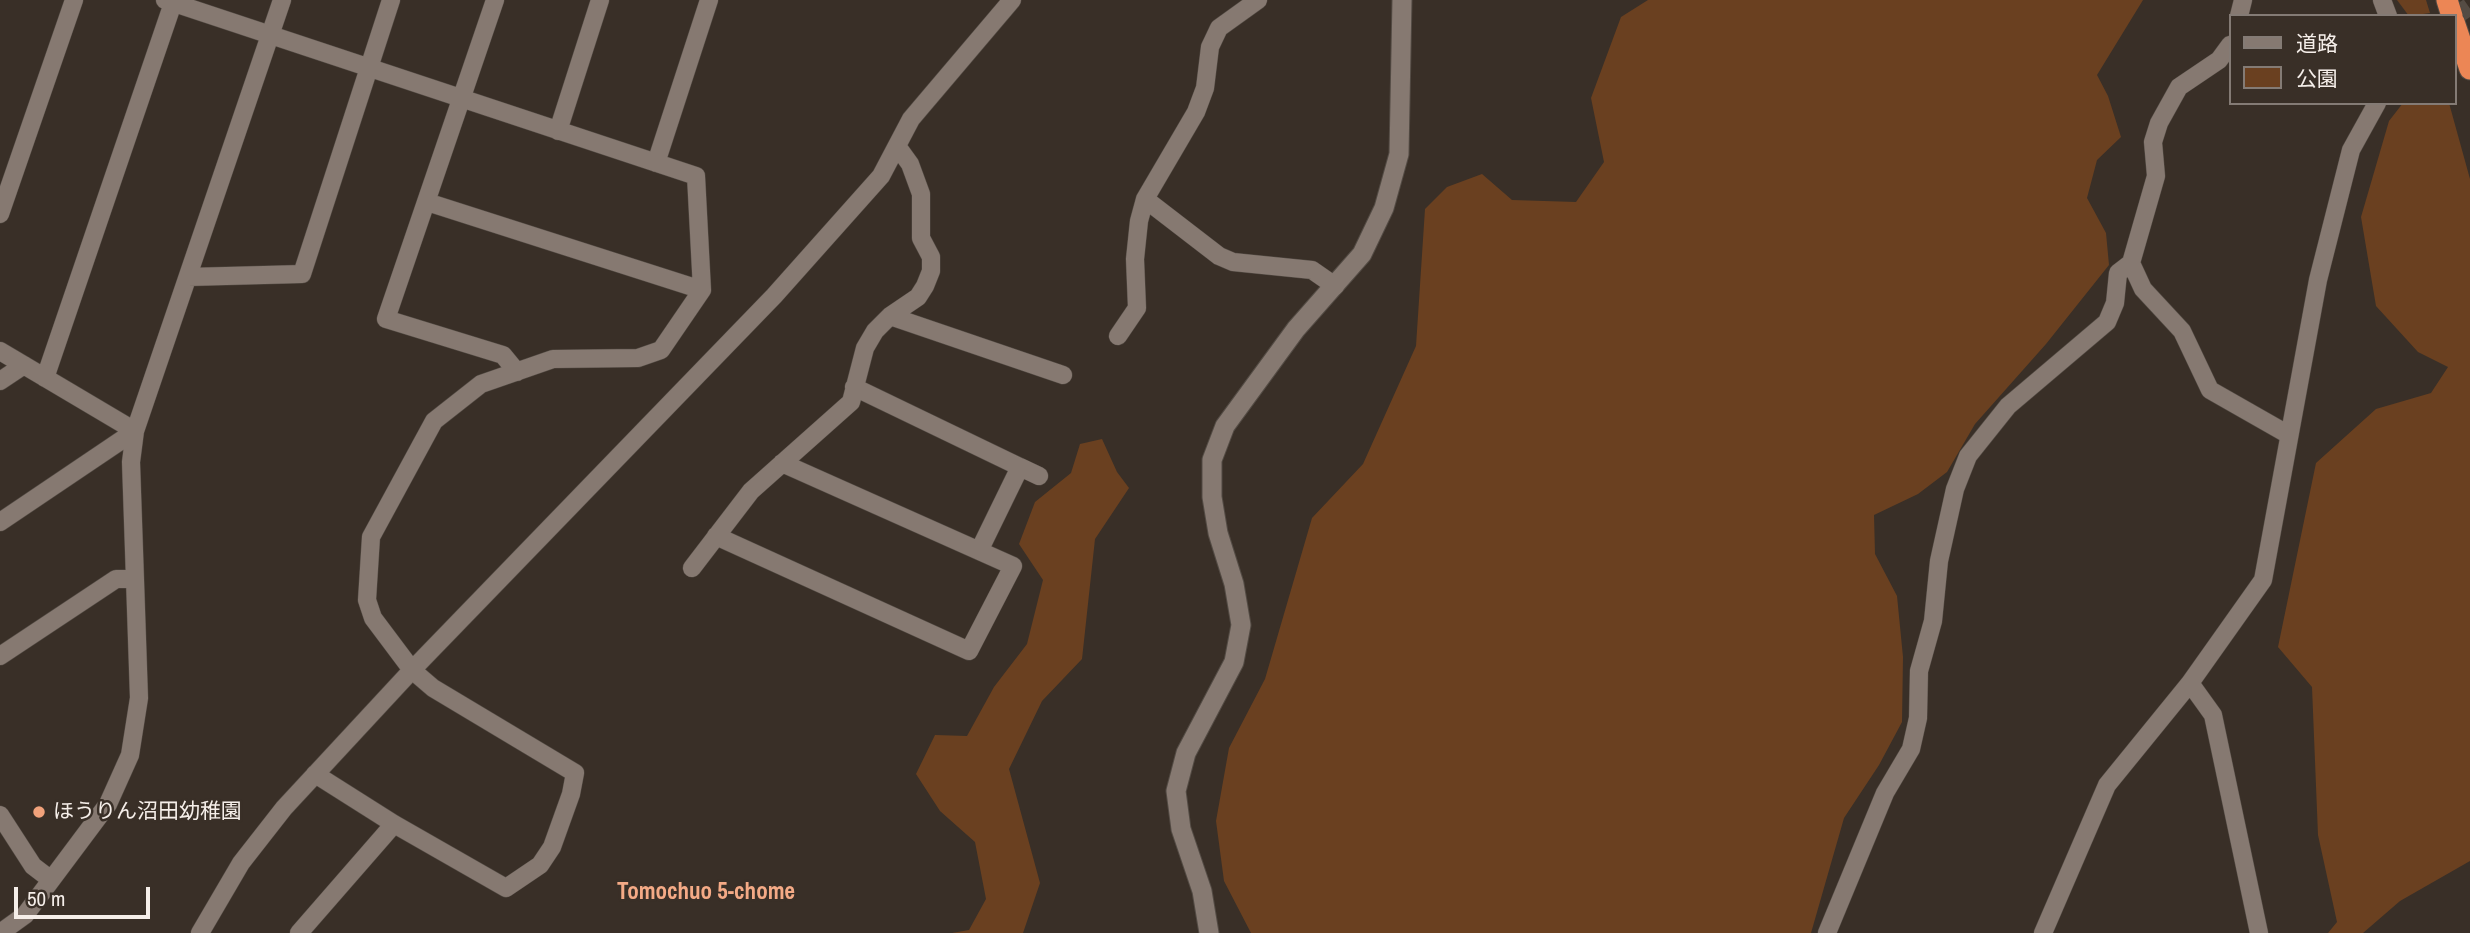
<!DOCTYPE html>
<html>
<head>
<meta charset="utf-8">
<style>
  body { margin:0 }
  #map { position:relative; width:2470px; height:933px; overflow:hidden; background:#392f27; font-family:"Archivo Narrow","Noto Sans JP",sans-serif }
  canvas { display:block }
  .legend { position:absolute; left:2229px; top:14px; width:228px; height:91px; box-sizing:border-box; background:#392f27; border:2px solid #847b75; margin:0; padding:9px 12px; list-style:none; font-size:21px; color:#f5eee9 }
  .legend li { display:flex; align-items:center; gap:14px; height:35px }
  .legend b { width:35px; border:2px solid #847b75 }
  .scale { position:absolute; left:14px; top:887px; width:136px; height:32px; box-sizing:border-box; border:4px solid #f5eee9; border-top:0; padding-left:9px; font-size:21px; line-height:24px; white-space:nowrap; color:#f5eee9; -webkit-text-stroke:5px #392f27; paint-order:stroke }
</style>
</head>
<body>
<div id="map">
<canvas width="2470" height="933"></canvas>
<ul class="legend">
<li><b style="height:9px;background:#867971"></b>道路</li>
<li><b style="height:19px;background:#6a4020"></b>公園</li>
</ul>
<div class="scale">50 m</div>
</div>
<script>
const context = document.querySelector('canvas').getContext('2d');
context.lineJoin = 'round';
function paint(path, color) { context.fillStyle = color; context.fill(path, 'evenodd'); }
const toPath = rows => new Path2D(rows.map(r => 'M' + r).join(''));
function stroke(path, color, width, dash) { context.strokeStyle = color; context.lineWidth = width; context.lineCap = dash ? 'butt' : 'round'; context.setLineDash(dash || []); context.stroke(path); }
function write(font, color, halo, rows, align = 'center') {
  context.font = font + ' "Archivo Narrow","Noto Sans JP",sans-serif'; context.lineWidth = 5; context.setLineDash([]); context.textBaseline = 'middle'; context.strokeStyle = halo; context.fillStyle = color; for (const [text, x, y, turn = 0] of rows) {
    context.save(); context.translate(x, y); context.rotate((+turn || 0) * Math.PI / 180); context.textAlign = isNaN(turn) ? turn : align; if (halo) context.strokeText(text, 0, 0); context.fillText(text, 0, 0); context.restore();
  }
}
paint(toPath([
  [1648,0,2143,0,2097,75,2108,96,2121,137,2097,160,2087,198,2106,233,2109,265,2046,344,1975,424,1947,472,1918,494,1874,515,1875,554,1897,596,1903,657,1902,722,1879,765,1844,818,1811,933,1251,933,1224,881,1216,821,1229,748,1265,679,1312,518,1363,464,1416,346,1425,209,1447,187,1482,174,1512,200,1576,202,1604,162,1591,98,1621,17],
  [2397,0,2426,0,2430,13,2409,16],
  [2403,103,2449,103,2470,179,2470,861,2400,901,2363,933,2328,933,2337,922,2318,835,2312,687,2278,647,2316,463,2376,409,2431,393,2448,367,2418,352,2376,306,2361,217,2389,121],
  [1102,439,1117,472,1129,488,1095,539,1082,659,1042,701,1009,769,1040,883,1023,933,952,933,969,930,986,899,975,842,940,811,916,774,935,735,967,736,994,687,1027,644,1043,580,1019,544,1035,502,1071,473,1080,444]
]), '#6a4020');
stroke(toPath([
  [2454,17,2470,6]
]), '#554c44', 18, [18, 9]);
const minor = toPath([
  [165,0,696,176,702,290,661,350,638,358,553,359,481,384,434,421,371,537,367,600,373,618,412,670,433,688,575,773,571,794,552,847,540,865,506,888,394,824,315,774],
  [495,0,386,319,503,355,517,372],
  [2382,0,2388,16],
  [2239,16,2243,0],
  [2230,45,2219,60,2179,87,2159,123,2153,142,2156,176,2131,263,2143,289,2182,331,2210,390,2289,435],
  [558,131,600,0],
  [656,163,709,0],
  [1145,199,1219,256,1233,262,1312,270,1335,286],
  [427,202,702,290],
  [0,214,74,0],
  [188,277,302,274,391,0],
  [890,316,1063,375],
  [1118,336,1137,308,1135,259,1139,221,1145,199,1196,112,1205,88,1210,47,1219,28,1258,0],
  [0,351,135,431,0,522],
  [45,378,174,0],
  [0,381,24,365],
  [854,387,1020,467,979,551],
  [1020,467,1039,476],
  [716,536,969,651,1013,566,782,463],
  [692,568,751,491,851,402,865,348,875,331,890,316,918,297,925,286,931,271,931,257,921,238,921,194,910,164,897,146],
  [0,656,116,579,135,579],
  [2190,683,2213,715,2259,933],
  [0,815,33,866,50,879],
  [0,933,25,915,108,804,130,755,139,698,131,462,135,431,282,0],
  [200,933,241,863,284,808,412,670,774,296,881,176,911,119,1012,0],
  [299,933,394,824],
  [1827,933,1885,793,1911,749,1918,718,1919,671,1933,621,1939,561,1955,489,1968,456,2008,406,2107,322,2115,303,2118,273,2131,263],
  [2043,933,2107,785,2190,683,2263,580,2318,280,2351,150,2377,103]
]);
const tertiary = toPath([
  [1209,933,1202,891,1181,829,1176,791,1186,753,1234,662,1241,625,1234,584,1218,533,1212,497,1212,460,1225,426,1296,329,1362,254,1384,208,1399,154,1402,0]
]);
const motorway = toPath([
  [2447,0,2452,16],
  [2454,22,2470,69]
]);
stroke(minor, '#534b44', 19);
stroke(tertiary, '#534b44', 21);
stroke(motorway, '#534b44', 23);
stroke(minor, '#867971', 18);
stroke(tertiary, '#867971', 19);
stroke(motorway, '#ec8655', 21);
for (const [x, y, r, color] of [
  [39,812,7,"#f1a27b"]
]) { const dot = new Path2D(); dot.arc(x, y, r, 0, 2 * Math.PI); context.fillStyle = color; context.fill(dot); stroke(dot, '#392f27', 2.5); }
write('21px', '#f5eee9', '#392f27', [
  ["ほうりん沼田幼稚園",53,812]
], 'left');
write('bold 23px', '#f4aa86', '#392f27', [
  ["Tomochuo 5-chome",706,893]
]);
</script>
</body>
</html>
